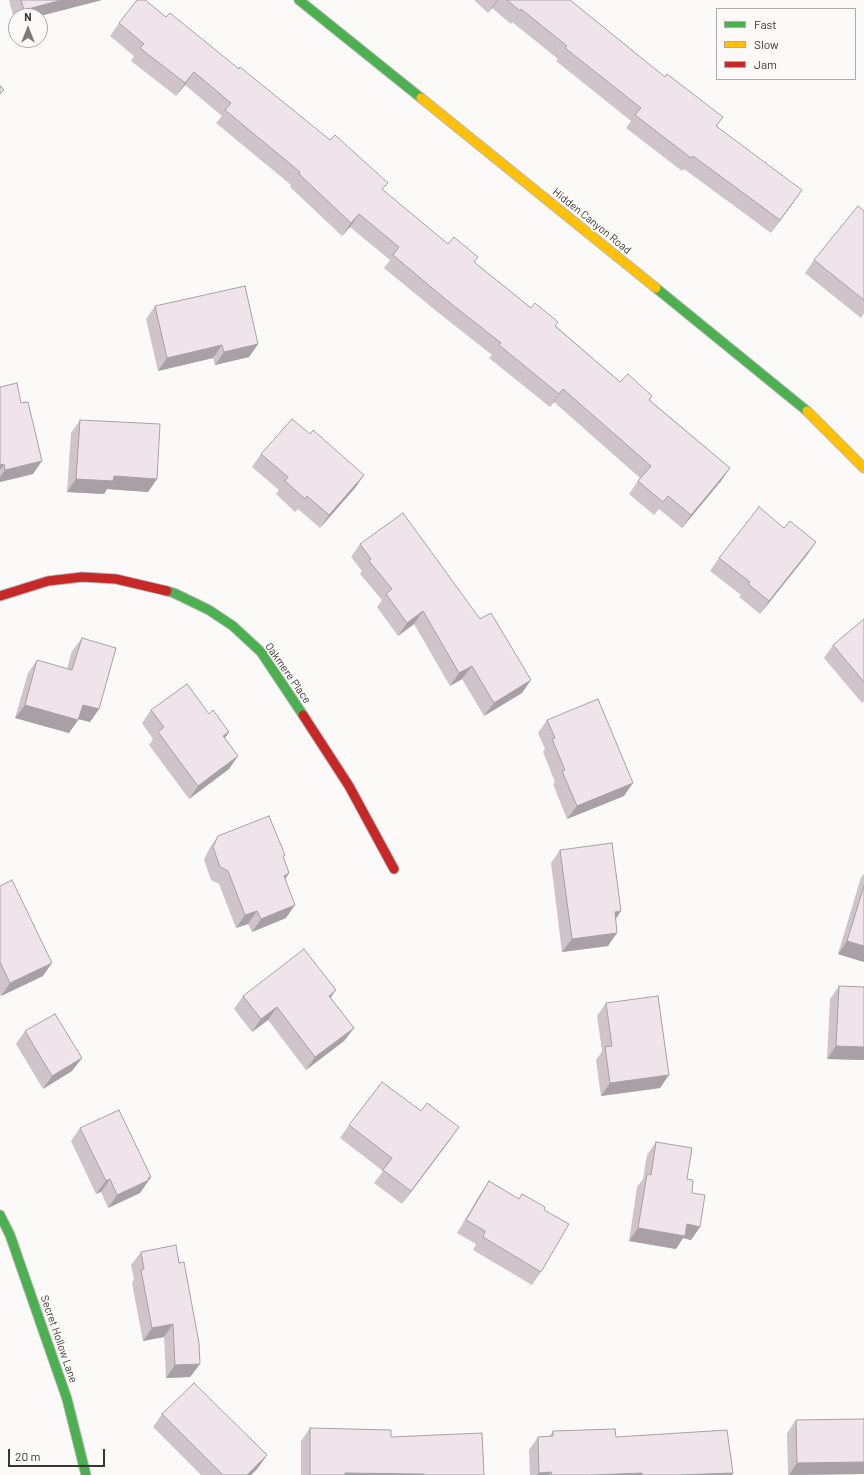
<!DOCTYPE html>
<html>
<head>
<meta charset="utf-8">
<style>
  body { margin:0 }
  #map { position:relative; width:864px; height:1475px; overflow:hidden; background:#fcfaf8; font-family:Barlow,sans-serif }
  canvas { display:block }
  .legend { position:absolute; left:716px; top:8px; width:140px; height:72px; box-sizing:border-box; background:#fdf9f7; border:1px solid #aeaba9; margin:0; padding:5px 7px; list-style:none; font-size:12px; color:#373635 }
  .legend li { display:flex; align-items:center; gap:8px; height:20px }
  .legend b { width:20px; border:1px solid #aeaba9 }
  .north { position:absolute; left:8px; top:8px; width:40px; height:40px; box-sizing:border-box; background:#fdf9f7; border:1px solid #aeaba9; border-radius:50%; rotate:0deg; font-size:11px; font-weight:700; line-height:16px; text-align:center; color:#373635 }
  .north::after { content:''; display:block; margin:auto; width:14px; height:18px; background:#7c7b79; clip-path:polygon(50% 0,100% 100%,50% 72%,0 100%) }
  .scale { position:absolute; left:8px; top:1449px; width:97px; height:18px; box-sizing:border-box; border:2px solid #373635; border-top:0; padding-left:5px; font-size:12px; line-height:14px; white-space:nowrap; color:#373635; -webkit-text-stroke:3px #fdf9f7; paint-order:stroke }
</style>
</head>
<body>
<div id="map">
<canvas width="864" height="1475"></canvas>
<ul class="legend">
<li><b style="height:5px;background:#4caf50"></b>Fast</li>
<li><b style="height:5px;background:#ffc107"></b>Slow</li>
<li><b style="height:5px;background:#c62828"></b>Jam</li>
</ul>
<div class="north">N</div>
<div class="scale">20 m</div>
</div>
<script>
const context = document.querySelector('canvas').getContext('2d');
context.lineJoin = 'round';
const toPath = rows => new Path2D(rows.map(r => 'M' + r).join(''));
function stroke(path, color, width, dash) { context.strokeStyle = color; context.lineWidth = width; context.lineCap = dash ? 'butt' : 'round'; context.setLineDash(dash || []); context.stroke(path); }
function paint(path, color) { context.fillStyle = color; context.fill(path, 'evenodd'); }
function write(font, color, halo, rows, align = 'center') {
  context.font = font + ' Barlow,sans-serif'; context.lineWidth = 3.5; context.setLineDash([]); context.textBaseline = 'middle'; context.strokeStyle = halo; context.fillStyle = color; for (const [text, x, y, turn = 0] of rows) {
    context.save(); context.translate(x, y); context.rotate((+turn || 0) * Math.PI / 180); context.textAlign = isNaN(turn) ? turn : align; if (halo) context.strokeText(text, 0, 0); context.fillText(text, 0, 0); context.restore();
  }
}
const fast = toPath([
  [299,0,421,98],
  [656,288,807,411],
  [167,591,174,593,209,610,233,626,261,652,303,715],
  [0,1215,10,1235,67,1399,86,1475]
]);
const slow = toPath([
  [421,98,656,288],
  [807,411,864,468]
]);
const jam = toPath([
  [0,596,48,581,82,577,116,579,167,591],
  [303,715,349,786,394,869]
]);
stroke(fast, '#b9b7b7', 11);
stroke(slow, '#b9b7b7', 11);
stroke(jam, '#b9b7b7', 11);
stroke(fast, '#4caf50', 9);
stroke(slow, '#ffc107', 9);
stroke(jam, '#c62828', 9);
paint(toPath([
  [9,0,102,0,40,16,16,16,16,23,15,23],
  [474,0,570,0,665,77,723,117,716,127,793,203,771,233,684,169,682,171,626,128,631,121,556,61,558,59,512,22,511,24,492,8,488,13],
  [119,23,383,190,448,244,474,262,531,308,556,326,620,382,652,396,650,400,730,468,721,481,682,528,659,509,654,515,629,494,640,478,554,402,550,407,489,358,492,355,435,310,384,268,390,260,350,227,342,236,290,187,291,185,216,123,222,116,185,85,176,96,131,61,134,56,110,36],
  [864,211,864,313,861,318,805,273,814,260],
  [155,306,258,344,249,357,215,365,213,358,158,371,146,319],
  [0,387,33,474,0,482],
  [80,420,157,479,148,492,107,489,104,494,67,492,71,433],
  [310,434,364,475,355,488,320,528,298,509,295,512,276,494,279,490,252,467,261,454],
  [784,528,816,542,807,555,760,614,739,597,741,595,710,571,719,558],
  [360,544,522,693,484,716,462,679,450,686,414,624,398,636,377,607,382,600,360,574,362,571,351,557],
  [864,619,864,701,862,703,824,658,833,645],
  [82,638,99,709,90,722,79,719,69,733,15,718,28,673,37,660,67,669,72,651],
  [151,710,209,714,229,732,225,738,238,756,229,769,189,799,149,745,153,739,142,723],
  [547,720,624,796,567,819,553,784,555,782,543,752,545,749,538,733],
  [218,836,283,857,289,873,285,880,286,918,252,932,248,924,236,928,219,884,211,880,204,860,209,849],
  [560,850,621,911,616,919,608,946,562,952,551,863],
  [864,874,864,962,838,954,861,877],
  [0,886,43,976,1,996,0,994],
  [839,986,864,1060,827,1059,830,999],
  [243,996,331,998,354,1028,344,1041,306,1070,268,1020,252,1032,234,1009],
  [606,1003,669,1075,660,1088,601,1096,596,1060,602,1051,597,1016],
  [25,1031,82,1058,72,1071,43,1089,16,1044],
  [349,1125,450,1140,402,1204,374,1183,383,1171,340,1138],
  [80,1128,151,1177,140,1193,108,1208,101,1192,96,1194,71,1141],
  [656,1142,687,1179,692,1193,700,1227,691,1240,683,1238,676,1249,629,1241,637,1187,643,1179,647,1155],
  [489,1181,519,1199,522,1194,544,1210,541,1272,532,1285,473,1250,476,1244,457,1233,480,1194],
  [141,1252,200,1364,190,1377,166,1378,164,1337,143,1341,132,1283,134,1279,131,1265],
  [162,1414,258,1468,251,1475,201,1475,153,1427],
  [796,1420,864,1474,788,1475,787,1433],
  [310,1428,391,1437,484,1475,301,1475,301,1441],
  [553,1431,616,1437,732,1475,530,1475,529,1450,538,1437,549,1437]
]), '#cec4ca');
paint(toPath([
  [62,0,102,0,40,16,20,16,24,10],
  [497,0,498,0,492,8,488,13],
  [194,72,185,85,176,96,185,83],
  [802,190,793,203,771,233,780,220],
  [359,214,350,227,342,236,351,223],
  [258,344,249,357,215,365,224,352],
  [222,345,213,358,158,371,167,358],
  [563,389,554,402,550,407,559,394],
  [42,461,33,474,0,482,0,477,5,470],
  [4,464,0,470,0,465],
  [730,468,721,481,682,528,691,515],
  [364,475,355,488,320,528,329,515],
  [114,476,157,479,148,492,107,489,104,494,67,492,76,479],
  [816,542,807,555,760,614,769,601],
  [423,611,414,624,398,636,407,623],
  [472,666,462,679,450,686,459,673],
  [531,680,522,693,484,716,494,703],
  [25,705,78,720,69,733,15,718],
  [83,705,99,709,90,722,74,718],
  [229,732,220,745,223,736],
  [238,756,229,769,189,799,198,786],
  [633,783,624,796,567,819,577,806],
  [289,873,280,886,284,876],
  [295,905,286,918,252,932,261,919],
  [257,911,248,924,236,928,245,915],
  [621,911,612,924,615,912],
  [617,933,608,946,562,952,572,939],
  [847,941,864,946,864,962,838,954],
  [52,963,43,976,1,996,10,983],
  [336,990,327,1003,329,996],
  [277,1007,268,1020,252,1032,261,1019],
  [354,1028,344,1041,306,1070,315,1057],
  [836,1046,864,1047,864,1060,827,1059],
  [82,1058,72,1071,43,1089,52,1076],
  [669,1075,660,1088,601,1096,610,1083],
  [459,1127,450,1140,402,1204,411,1191],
  [151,1177,140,1193,108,1208,117,1195],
  [110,1179,101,1192,96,1194,106,1181],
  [687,1224,700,1227,691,1240,683,1238,676,1249,629,1241,638,1228],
  [173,1324,164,1337,143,1341,152,1328],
  [200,1364,190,1377,166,1378,175,1365],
  [267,1455,258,1468,251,1475,247,1475],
  [864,1462,864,1474,789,1475,797,1463],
  [551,1472,549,1475,537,1475,539,1473],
  [345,1473,424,1474,424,1475,344,1475],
  [642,1473,641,1475,591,1475],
  [733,1473,732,1475,678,1475]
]), '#a8a0a4');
const building = toPath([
  [21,0,62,0,24,10,21,0],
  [137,0,145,0,166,17,170,13,239,69,240,67,330,140,335,135,388,183,382,189,448,244,454,237,478,257,474,262,531,308,535,303,558,322,555,326,620,382,628,374,652,396,649,400,730,468,691,515,668,496,663,502,638,481,651,466,563,389,559,394,499,345,501,343,444,298,393,255,399,247,359,214,351,223,299,174,300,172,225,110,231,103,194,72,185,83,140,48,144,44,119,23,137,0],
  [507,0,570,0,665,77,667,74,723,117,716,126,802,190,780,220,693,156,691,158,635,115,641,108,565,48,567,46,521,9,520,11,507,0],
  [0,86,4,90,0,94,0,86],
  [858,206,864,211,864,300,814,260,858,206],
  [245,286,258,344,224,352,222,345,167,358,155,306,245,286],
  [17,383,21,403,28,402,42,461,5,470,4,464,0,465,0,387,17,383],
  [292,419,310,434,313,430,364,475,329,515,307,496,305,499,285,481,288,477,261,454,292,419],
  [80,420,160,424,157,479,114,476,113,481,76,479,80,420],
  [759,507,784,528,790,521,816,542,769,601,748,584,750,582,719,558,759,507],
  [403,513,480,619,491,613,531,680,494,703,472,666,459,673,423,611,407,623,386,594,392,589,369,561,371,559,360,544,403,513],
  [864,619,864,682,833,645,864,619],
  [82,638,116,648,99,709,83,705,78,720,25,705,37,660,72,670,82,638],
  [187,684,209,714,213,710,229,732,223,736,238,756,198,786,158,732,164,727,151,710,187,684],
  [598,699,633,783,577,806,562,771,565,770,552,739,555,738,547,720,598,699],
  [269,816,285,855,283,856,289,873,284,876,295,905,261,919,257,911,245,915,228,871,220,867,213,847,218,836,269,816],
  [612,843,621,911,615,912,617,933,572,939,560,850,612,843],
  [12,880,52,963,10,983,0,962,0,886,12,880],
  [864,886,864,946,847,941,864,886],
  [304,949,336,990,329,996,354,1028,315,1057,277,1007,261,1019,243,996,304,949],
  [839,986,864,987,864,1047,836,1046,839,986],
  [658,996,669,1075,610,1083,605,1047,612,1046,606,1003,658,996],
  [55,1014,82,1058,52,1076,25,1031,55,1014],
  [382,1082,421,1111,427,1103,459,1127,411,1191,383,1170,392,1158,349,1125,382,1082],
  [119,1110,151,1177,148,1178,149,1180,117,1195,110,1179,106,1181,80,1128,119,1110],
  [656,1142,692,1148,687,1179,693,1180,692,1193,705,1195,700,1227,687,1224,685,1236,638,1228,647,1174,651,1175,656,1142],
  [489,1181,519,1199,522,1194,545,1207,544,1210,569,1224,541,1272,483,1237,485,1231,466,1220,489,1181],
  [176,1245,179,1263,184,1262,199,1343,200,1364,175,1365,173,1324,152,1328,141,1270,144,1269,141,1252,176,1245],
  [194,1383,267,1455,247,1475,223,1475,162,1414,194,1383],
  [864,1419,864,1462,797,1463,796,1420,864,1419],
  [310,1428,391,1430,391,1437,482,1433,484,1475,424,1475,424,1474,345,1473,345,1475,310,1475,310,1428],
  [615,1429,616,1437,727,1430,733,1473,678,1475,642,1475,642,1473,591,1475,552,1475,551,1472,539,1473,538,1437,553,1436,553,1431,615,1429]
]);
paint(building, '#f0e4eb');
stroke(building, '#a8a0a4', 1);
write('11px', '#373635', '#fdf9f7', [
  ["Hidden Canyon Road",592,221,39],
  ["Oakmere Place",288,673,55],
  ["Secret Hollow Lane",59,1339,71]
]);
</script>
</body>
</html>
